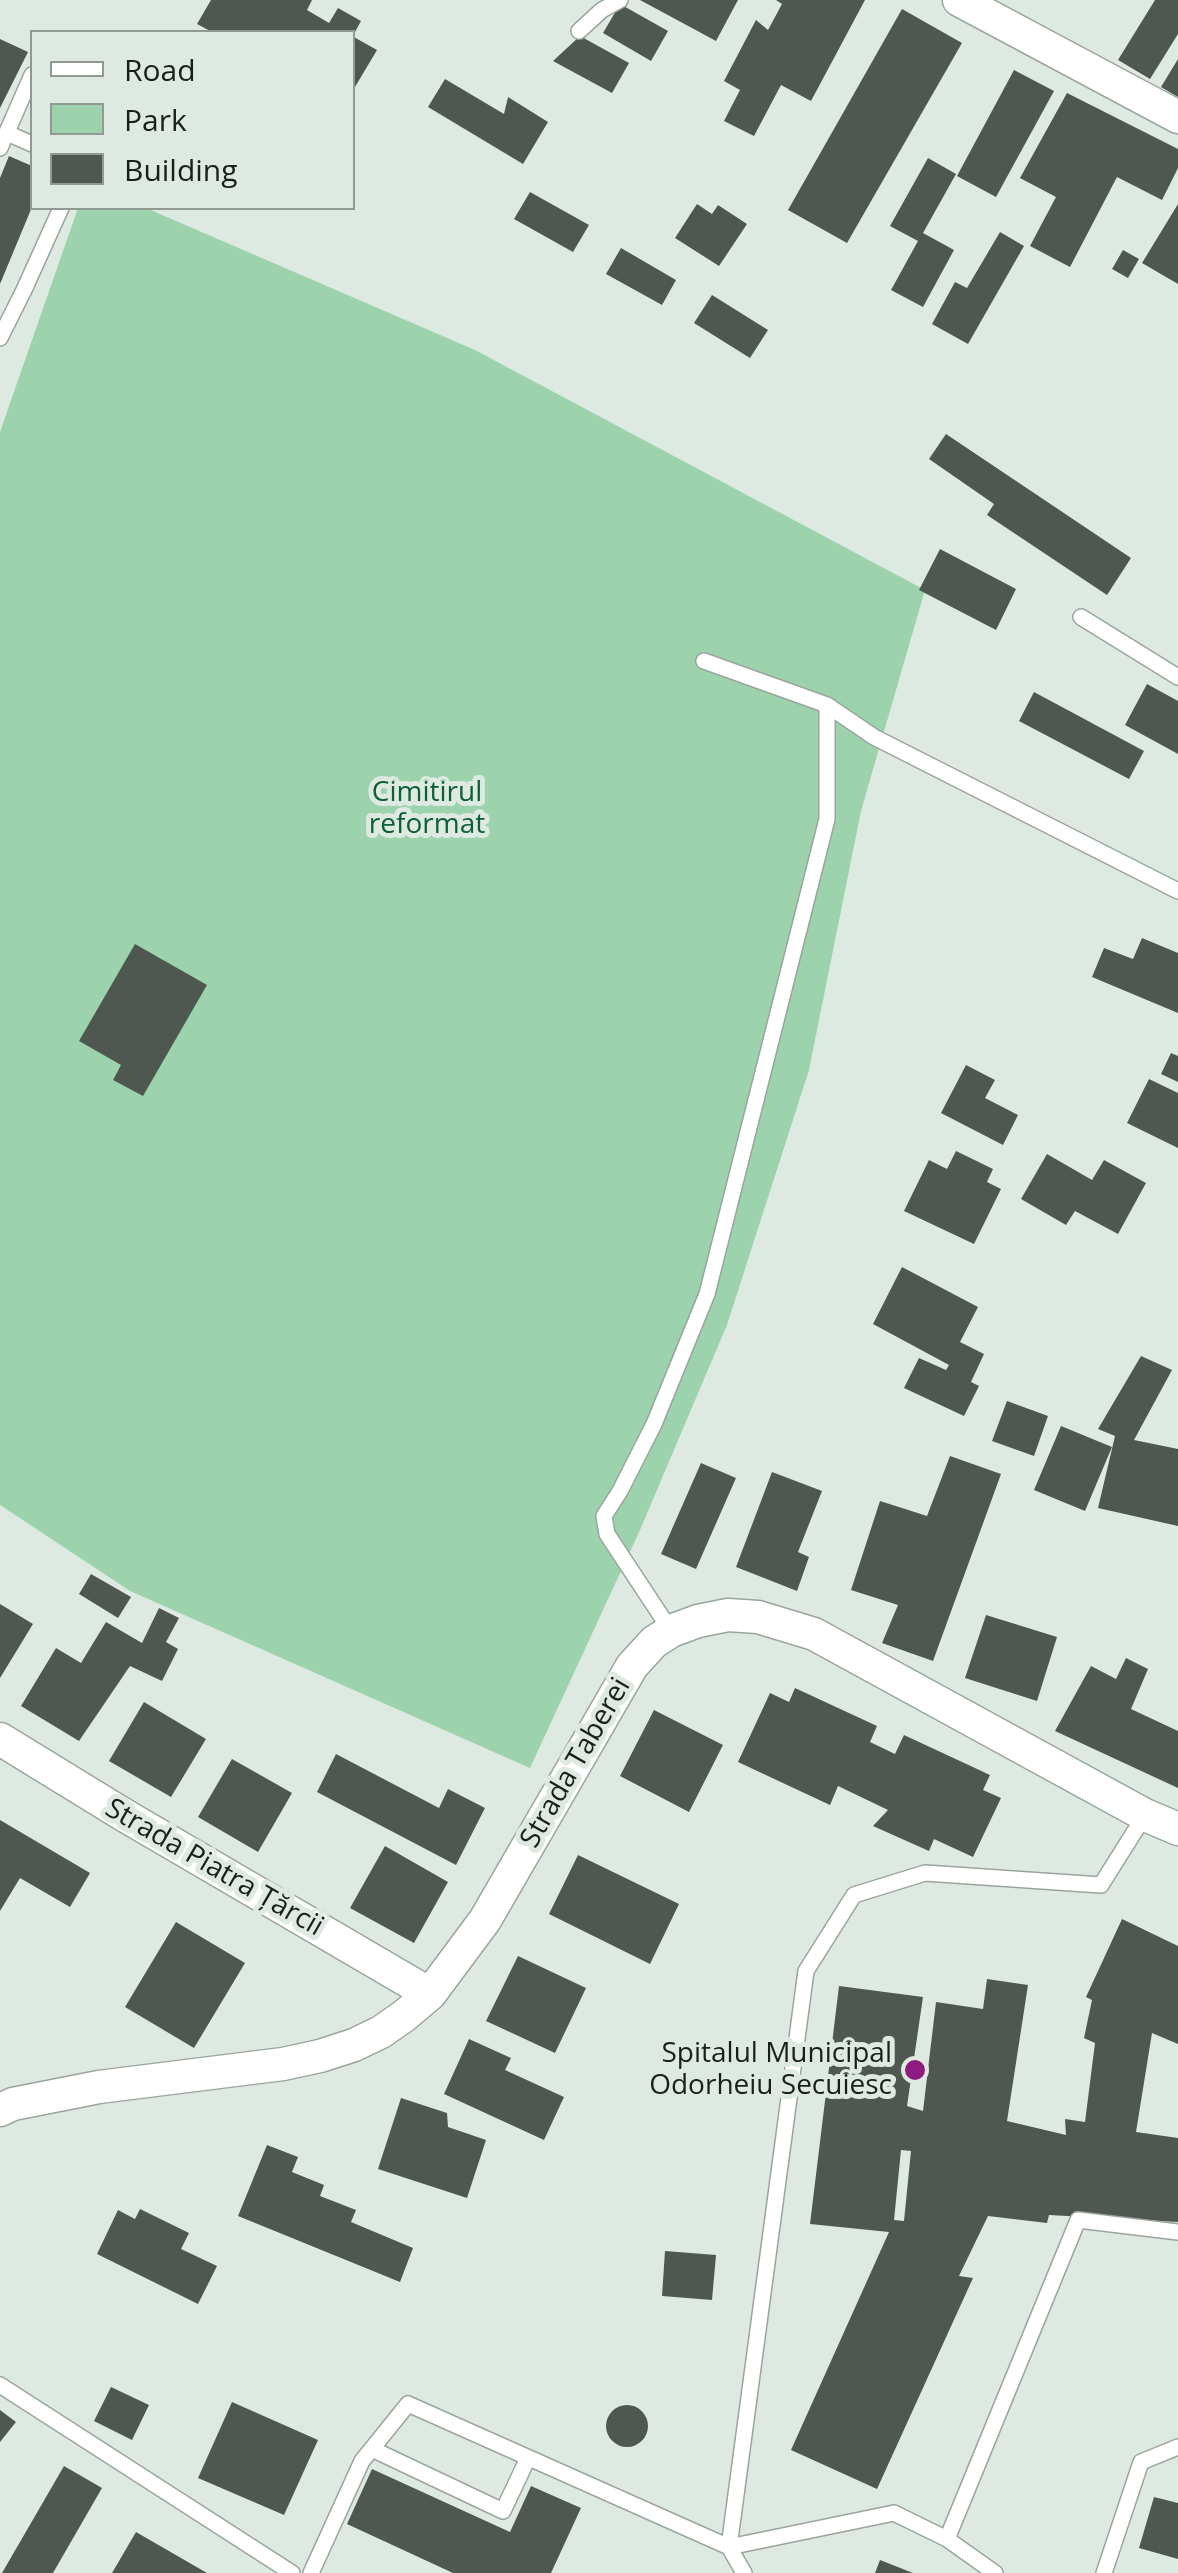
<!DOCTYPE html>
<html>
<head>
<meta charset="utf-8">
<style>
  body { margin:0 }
  #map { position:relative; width:1178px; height:2573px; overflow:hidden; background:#deeae1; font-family:"Open Sans",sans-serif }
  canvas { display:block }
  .legend { position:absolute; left:30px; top:30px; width:325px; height:180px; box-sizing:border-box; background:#deeae1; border:2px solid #909992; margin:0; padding:12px 18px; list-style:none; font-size:30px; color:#1b1f1c }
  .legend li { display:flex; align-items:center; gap:20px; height:50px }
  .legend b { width:50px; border:2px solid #909992 }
</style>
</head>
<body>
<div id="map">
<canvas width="1178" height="2573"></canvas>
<ul class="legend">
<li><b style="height:12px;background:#fff"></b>Road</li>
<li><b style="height:28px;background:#9cd3ad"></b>Park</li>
<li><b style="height:28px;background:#4e5851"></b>Building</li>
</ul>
</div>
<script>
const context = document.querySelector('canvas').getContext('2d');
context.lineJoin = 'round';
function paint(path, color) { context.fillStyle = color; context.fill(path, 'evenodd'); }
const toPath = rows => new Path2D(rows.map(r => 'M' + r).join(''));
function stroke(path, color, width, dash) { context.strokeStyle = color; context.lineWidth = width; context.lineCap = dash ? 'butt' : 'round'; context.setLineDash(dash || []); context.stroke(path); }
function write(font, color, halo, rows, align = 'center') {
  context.font = font + ' "Open Sans",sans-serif'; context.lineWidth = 10; context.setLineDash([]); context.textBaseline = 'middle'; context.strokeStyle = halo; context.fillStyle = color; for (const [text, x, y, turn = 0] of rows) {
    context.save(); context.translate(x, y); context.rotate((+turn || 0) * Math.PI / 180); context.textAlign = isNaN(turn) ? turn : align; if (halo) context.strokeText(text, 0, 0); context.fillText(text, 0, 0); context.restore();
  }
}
paint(toPath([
  [78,208,146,208,475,350,925,590,861,811,809,1070,727,1325,640,1530,530,1768,130,1591,0,1505,0,432]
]), '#9cd3ad');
paint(toPath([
  [211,0,312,0,307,10,329,23,338,8,361,21,355,32,212,32,197,24],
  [640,0,738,0,716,41],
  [776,0,865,0,811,101,781,85,754,136,724,121,740,90,724,81,756,20,768,30,782,4],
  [1155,0,1178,0,1178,34,1150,79,1118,60],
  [620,4,668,31,651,61,603,33],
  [902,9,962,43,847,243,788,210],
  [352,36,377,50,352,92],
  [580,36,629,63,612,93,553,61],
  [0,39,28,52,0,108],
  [1178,59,1178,97,1161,87],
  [1014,70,1054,91,996,197,957,176],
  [445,79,504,114,508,97,548,122,523,164,428,107],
  [1067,93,1178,149,1178,168,1162,200,1117,177,1070,267,1030,246,1056,197,1020,178],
  [9,156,32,166,32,207,0,284,0,178],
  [928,158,956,174,923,233,954,250,923,307,891,290,918,241,890,226],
  [530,192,589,225,573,252,514,219],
  [697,204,712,214,718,205,747,224,719,266,675,238],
  [1178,204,1178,284,1142,263],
  [1000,232,1024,246,968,344,932,324,955,282,967,288],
  [621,248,676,280,662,305,606,274],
  [1123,250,1139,259,1128,278,1112,269],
  [712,295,768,330,750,358,694,323],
  [946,434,1131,558,1107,595,987,515,994,504,929,459],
  [940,549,1016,589,996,630,919,590],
  [1147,684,1178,701,1178,754,1125,725],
  [1034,692,1144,751,1129,779,1019,721],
  [1142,938,1178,953,1178,1013,1092,977,1104,948,1133,959],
  [135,944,207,985,143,1096,113,1080,121,1065,79,1041],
  [1171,1053,1178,1056,1178,1082,1161,1074],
  [966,1065,995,1080,985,1098,1018,1115,1003,1145,941,1113],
  [1149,1079,1178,1093,1178,1148,1127,1123],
  [956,1151,993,1169,987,1182,1001,1189,974,1244,904,1211,929,1160,947,1169],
  [1047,1154,1092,1180,1104,1160,1146,1183,1118,1234,1075,1211,1066,1225,1021,1199],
  [902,1267,978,1307,960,1342,984,1354,971,1382,979,1386,964,1416,904,1388,919,1358,946,1370,949,1365,873,1324],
  [1141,1356,1172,1370,1134,1440,1178,1449,1178,1526,1098,1508,1115,1436,1098,1429],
  [1007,1401,1048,1416,1034,1456,992,1441],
  [1061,1426,1112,1447,1085,1511,1034,1490],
  [950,1456,1001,1474,933,1661,882,1643,898,1605,851,1590,880,1501,927,1516],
  [701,1463,736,1478,696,1569,661,1554],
  [772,1472,822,1491,798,1552,809,1557,797,1591,736,1567],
  [91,1574,131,1597,118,1618,79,1594],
  [0,1604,33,1624,0,1678],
  [159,1608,179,1618,166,1642,178,1649,162,1681,130,1666,79,1741,21,1706,56,1648,81,1663,106,1622,142,1643],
  [986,1615,1057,1637,1037,1701,965,1678],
  [1126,1658,1148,1669,1131,1709,1178,1731,1178,1788,1055,1731,1091,1666,1116,1679],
  [795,1688,877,1726,870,1742,895,1754,904,1735,990,1775,983,1790,1001,1798,973,1857,934,1839,929,1851,873,1826,888,1810,838,1786,830,1805,738,1762,770,1693,789,1702],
  [144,1702,206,1739,171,1797,109,1761],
  [654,1710,723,1745,689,1812,620,1776],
  [336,1754,439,1808,448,1789,485,1808,456,1865,317,1792],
  [232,1759,292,1793,258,1852,198,1817],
  [0,1820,90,1873,70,1907,20,1878,0,1911],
  [385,1846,448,1882,414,1943,350,1908],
  [578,1855,679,1904,650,1964,549,1914],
  [1122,1919,1178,1946,1178,2044,1152,2033,1136,2132,1178,2138,1178,2222,1049,2215,1047,2223,988,2216,959,2276,973,2278,877,2489,791,2450,889,2232,810,2224,839,1986,923,1997,907,2106,923,2111,936,2002,983,2009,987,1979,1028,1985,1007,2121,1066,2135,1065,2119,1085,2122,1095,2043,1084,2038,1092,2000,1086,1997],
  [901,2150,911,2151,904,2221,894,2220],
  [176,1922,245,1963,194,2048,125,2007],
  [518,1956,586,1988,555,2053,486,2021],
  [469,2039,511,2058,505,2070,564,2097,544,2140,444,2094],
  [401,2098,447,2113,448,2127,486,2140,467,2198,378,2169],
  [267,2145,298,2157,292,2172,324,2185,320,2196,356,2210,351,2222,413,2248,400,2282,238,2216],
  [140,2209,189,2233,181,2249,217,2266,198,2304,97,2254,118,2210,135,2219],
  [665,2251,716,2255,712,2300,662,2296],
  [111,2387,149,2405,132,2440,94,2421],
  [232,2402,318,2440,284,2515,198,2478],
  '606 2426a21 21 0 1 1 42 0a21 21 0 1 1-42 0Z',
  [0,2410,16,2422,0,2442],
  [64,2466,102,2488,53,2573,2,2573],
  [372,2469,510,2532,531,2486,581,2508,551,2573,453,2573,347,2524],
  [1154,2497,1178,2503,1178,2559,1139,2548],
  [136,2532,207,2573,112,2573],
  [880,2560,913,2573,875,2573]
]), '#4e5851');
const lane = toPath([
  [579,31,602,10,620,0],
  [7,133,32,144],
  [0,148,32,75],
  [0,338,24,290,61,208],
  [1081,617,1178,677],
  [704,661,827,705],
  [671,1631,607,1534,604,1516,620,1491,654,1424,707,1294,827,819,827,705,874,737,1178,891],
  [0,2385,292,2573],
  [372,2449,503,2511,528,2458],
  [947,2539,995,2573],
  [311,2573,362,2461,408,2404,729,2547,894,2513,947,2539,1078,2220,1178,2232],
  [744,2573,729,2547,806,1971,854,1895,925,1873,1101,1885,1145,1815],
  [1104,2573,1141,2462,1178,2447]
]);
const street = toPath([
  [959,0,1178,117],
  [0,1739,124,1815,430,1994],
  [0,2110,13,2104,99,2087,283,2064,320,2056,354,2045,381,2032,404,2016,430,1994,485,1920,632,1666,654,1642,671,1631,698,1621,728,1615,758,1617,814,1634,1145,1815,1178,1829]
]);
stroke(lane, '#9aa59d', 18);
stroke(street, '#9aa59d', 35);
stroke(lane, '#fff', 15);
stroke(street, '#fff', 32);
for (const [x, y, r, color] of [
  [915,2070,12,"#8d1c7e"]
]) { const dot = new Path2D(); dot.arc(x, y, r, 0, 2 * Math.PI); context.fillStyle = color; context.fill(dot); stroke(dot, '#deeae1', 4); }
write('28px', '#0d6036', '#deeae1', [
  ["Cimitirul",427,793],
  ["reformat",427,825]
]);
write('28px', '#1b1f1c', '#deeae1', [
  ["Strada Taberei",576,1763,-60],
  ["Strada Piatra Țărcii",214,1868,30]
]);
write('28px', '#1b1f1c', '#deeae1', [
  ["Spitalul Municipal",892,2054],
  ["Odorheiu Secuiesc",892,2086]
], 'right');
</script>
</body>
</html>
